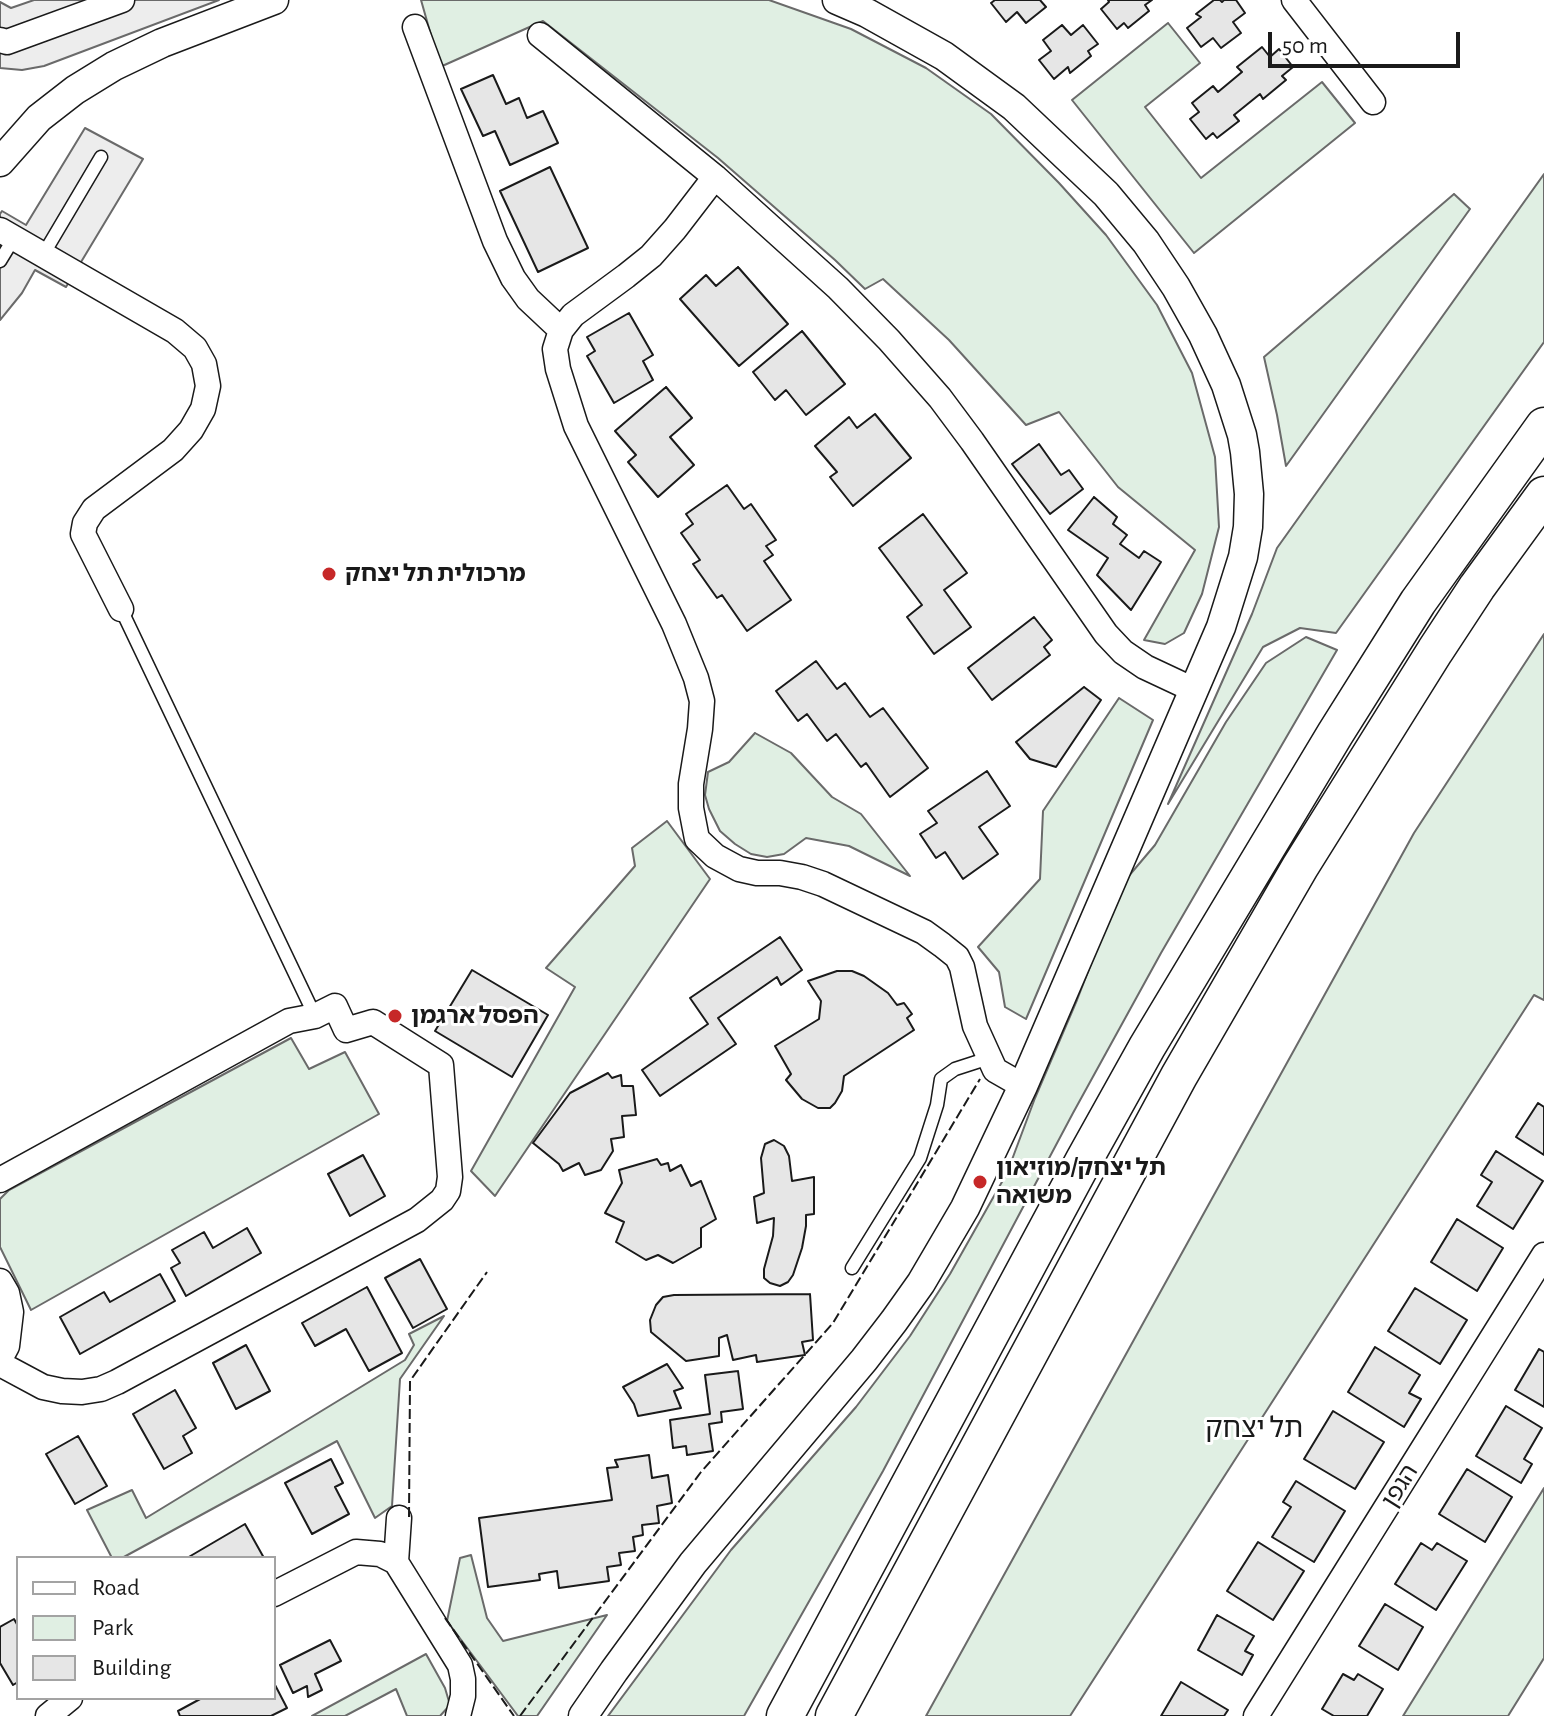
<!DOCTYPE html>
<html>
<head>
<meta charset="utf-8">
<style>
  body { margin:0 }
  #map { position:relative; width:1544px; height:1716px; overflow:hidden; background:#fff; font-family:"Alegreya Sans",sans-serif }
  canvas { display:block }
  .legend { position:absolute; left:16px; top:1556px; width:260px; height:144px; box-sizing:border-box; background:#fff; border:2px solid #a3a3a3; margin:0; padding:10px 14px; list-style:none; font-size:24px; color:#1a1a1a }
  .legend li { display:flex; align-items:center; gap:16px; height:40px }
  .legend b { width:40px; border:2px solid #a3a3a3 }
  .scale { position:absolute; left:1268px; top:32px; width:192px; height:36px; box-sizing:border-box; border:4px solid #1a1a1a; border-top:0; padding-left:10px; font-size:24px; line-height:28px; white-space:nowrap; color:#1a1a1a; -webkit-text-stroke:6px #fff; paint-order:stroke }
</style>
</head>
<body>
<div id="map">
<canvas width="1544" height="1716"></canvas>
<ul class="legend">
<li><b style="height:10px;background:#fff"></b>Road</li>
<li><b style="height:22px;background:#e0efe3"></b>Park</li>
<li><b style="height:22px;background:#e6e6e6"></b>Building</li>
</ul>
<div class="scale">50 m</div>
</div>
<script>
const context = document.querySelector('canvas').getContext('2d');
context.lineJoin = 'round';
function paint(path, color) { context.fillStyle = color; context.fill(path, 'evenodd'); }
const toPath = rows => new Path2D(rows.map(r => 'M' + r).join(''));
function stroke(path, color, width, dash) { context.strokeStyle = color; context.lineWidth = width; context.lineCap = dash ? 'butt' : 'round'; context.setLineDash(dash || []); context.stroke(path); }
function write(font, color, halo, rows, align = 'center') {
  context.font = font + ' "Alegreya Sans","Noto Sans Hebrew",sans-serif'; context.lineWidth = 6; context.setLineDash([]); context.textBaseline = 'middle'; context.strokeStyle = halo; context.fillStyle = color; for (const [text, x, y, turn = 0] of rows) {
    context.save(); context.translate(x, y); context.rotate((+turn || 0) * Math.PI / 180); context.textAlign = isNaN(turn) ? turn : align; if (halo) context.strokeText(text, 0, 0); context.fillText(text, 0, 0); context.restore();
  }
}
const green = toPath([
  [421,0,769,0,851,29,926,68,991,114,1059,183,1106,235,1157,305,1192,373,1215,457,1219,527,1202,594,1184,633,1165,644,1144,640,1195,550,1118,487,1059,412,1026,425,949,340,883,279,865,289,835,260,718,158,543,21,440,67,421,0],
  [1168,23,1200,63,1145,107,1201,178,1322,82,1355,123,1194,253,1072,100,1168,23],
  [1544,174,1544,342,1336,633,1300,628,1263,647,1168,804,1252,614,1277,548,1544,174],
  [1454,194,1470,209,1286,466,1277,415,1264,357,1454,194],
  [1544,634,1544,1000,1534,995,1070,1716,926,1716,1414,833,1544,634],
  [1306,637,1337,650,1161,953,1073,1113,883,1471,744,1716,608,1716,731,1550,856,1407,910,1336,950,1274,1007,1173,1035,1098,1077,1000,1122,884,1155,845,1226,722,1266,663,1306,637],
  [1119,698,1153,720,1026,1019,1005,1007,999,972,978,947,1040,879,1043,811,1119,698],
  [755,733,791,753,832,797,861,814,910,876,849,846,806,838,784,854,767,857,751,854,735,844,720,831,709,809,705,795,708,772,729,762,755,733],
  [667,821,710,879,495,1196,471,1171,575,987,546,968,635,866,632,848,667,821],
  [291,1038,309,1069,345,1052,379,1114,31,1310,0,1247,0,1199,9,1190,291,1038],
  [444,1316,400,1379,392,1506,375,1518,337,1441,122,1558,112,1558,87,1510,132,1490,146,1518,405,1360,414,1345,409,1334,444,1316],
  [1544,1488,1544,1658,1508,1716,1403,1716,1544,1488],
  [471,1555,487,1618,503,1641,607,1615,537,1716,518,1716,447,1621,460,1558,471,1555],
  [426,1654,445,1688,450,1705,440,1716,407,1716,396,1689,345,1716,312,1716,426,1654]
]);
paint(green, '#e0efe3');
stroke(green, '#6a6a6a', 2);
const parking = toPath([
  [34,0,219,0,44,66,22,70,0,68,0,2,11,8,34,0],
  [85,128,143,159,66,287,35,270,22,293,0,320,0,214,2,211,26,225,85,128]
]);
paint(parking, '#ededed');
stroke(parking, '#6a6a6a', 2);
const building = toPath([
  [995,0,1040,0,1046,7,1026,23,1017,12,1006,22,991,3,995,0],
  [1108,0,1152,0,1145,5,1149,11,1128,28,1124,23,1117,29,1101,9,1109,2,1108,0],
  [1214,0,1220,0,1222,2,1224,0,1236,0,1245,13,1233,22,1241,33,1221,48,1213,38,1201,47,1187,28,1201,17,1196,14,1214,0],
  [1062,25,1071,35,1083,25,1098,44,1088,51,1091,56,1070,73,1068,67,1054,79,1039,60,1051,51,1043,40,1062,25],
  [1262,47,1270,57,1279,49,1293,67,1282,76,1286,80,1263,99,1260,94,1234,115,1239,121,1217,138,1213,133,1206,139,1190,119,1199,112,1192,103,1213,86,1218,92,1242,72,1237,67,1262,47],
  [493,75,506,104,519,98,527,118,543,111,558,143,510,165,495,131,483,136,461,89,493,75],
  [550,167,588,248,538,272,500,191,550,167],
  [738,267,788,324,739,366,680,299,706,275,716,286,738,267],
  [629,313,653,355,643,361,653,380,614,403,587,356,595,351,587,337,629,313],
  [802,331,845,384,806,415,786,390,775,400,753,372,802,331],
  [666,387,692,418,670,437,694,465,658,497,628,462,636,455,615,431,666,387],
  [875,414,911,458,853,506,830,477,837,472,815,446,849,417,857,428,875,414],
  [1039,444,1061,475,1069,470,1083,489,1050,514,1012,464,1039,444],
  [727,485,744,509,751,504,776,540,766,546,773,555,764,561,791,600,747,631,722,595,717,598,693,564,700,560,681,533,693,524,686,514,727,485],
  [1094,497,1117,517,1113,524,1127,535,1120,544,1139,558,1144,551,1161,562,1131,610,1097,575,1108,558,1068,530,1094,497],
  [923,514,967,573,944,590,971,627,934,654,907,617,922,605,879,548,923,514],
  [1034,617,1052,640,1044,647,1050,655,992,700,968,668,1034,617],
  [816,661,837,689,845,683,870,717,883,708,928,768,890,797,866,763,861,767,836,734,827,741,807,714,798,721,776,691,816,661],
  [1084,687,1101,700,1056,767,1030,759,1016,742,1084,687],
  [987,771,1010,806,979,827,998,854,963,879,945,852,936,858,920,834,937,823,928,811,987,771],
  [780,937,802,970,781,985,777,977,718,1018,736,1044,660,1096,642,1070,708,1024,690,998,780,937],
  [472,970,548,1015,512,1077,435,1031,472,970],
  [837,971,852,971,864,976,888,993,897,1005,904,1003,912,1014,907,1018,914,1030,844,1076,842,1091,835,1103,830,1108,818,1108,802,1099,786,1080,791,1074,775,1046,819,1019,821,1001,808,981,837,971],
  [608,1073,612,1078,621,1075,622,1086,633,1086,636,1115,622,1116,624,1137,611,1139,613,1151,601,1170,585,1175,579,1163,563,1171,559,1164,533,1143,570,1093,608,1073],
  [1538,1103,1544,1107,1544,1155,1516,1137,1538,1103],
  [774,1140,784,1146,789,1156,792,1181,814,1177,814,1214,806,1215,806,1226,802,1248,793,1275,788,1282,780,1286,770,1283,764,1278,764,1269,773,1236,774,1218,757,1223,754,1197,764,1193,761,1158,765,1144,774,1140],
  [1496,1151,1543,1181,1513,1229,1477,1206,1492,1182,1481,1175,1496,1151],
  [363,1155,385,1196,350,1216,328,1174,363,1155],
  [657,1159,661,1165,668,1163,670,1171,681,1165,691,1186,701,1181,716,1219,701,1228,701,1247,673,1263,658,1255,646,1260,616,1242,624,1222,605,1213,622,1183,619,1170,657,1159],
  [1457,1219,1503,1248,1477,1291,1431,1262,1457,1219],
  [247,1228,261,1253,186,1296,171,1268,180,1263,172,1250,204,1232,213,1248,247,1228],
  [420,1259,447,1309,413,1328,385,1278,420,1259],
  [160,1274,175,1301,80,1354,60,1317,104,1292,110,1302,160,1274],
  [367,1287,402,1353,369,1371,346,1329,315,1346,302,1323,367,1287],
  [1415,1288,1467,1320,1440,1364,1388,1331,1415,1288],
  [810,1294,813,1340,802,1342,805,1355,757,1362,756,1355,733,1360,727,1335,719,1338,719,1356,686,1361,651,1332,650,1320,656,1305,663,1297,674,1295,810,1294],
  [246,1345,270,1391,236,1409,213,1363,246,1345],
  [1375,1347,1420,1375,1409,1393,1421,1399,1404,1427,1348,1392,1375,1347],
  [1539,1349,1544,1352,1544,1407,1515,1390,1539,1349],
  [667,1364,683,1388,674,1391,681,1408,638,1416,634,1404,623,1387,667,1364],
  [738,1371,743,1409,721,1412,722,1422,709,1424,713,1451,687,1455,686,1446,673,1448,670,1420,710,1414,705,1375,738,1371],
  [175,1390,196,1428,183,1436,192,1453,164,1469,133,1414,175,1390],
  [1506,1406,1542,1428,1524,1459,1532,1464,1521,1483,1476,1456,1506,1406],
  [1333,1411,1384,1442,1355,1489,1304,1459,1333,1411],
  [78,1436,107,1486,75,1504,46,1454,78,1436],
  [649,1455,652,1478,668,1475,672,1503,657,1506,659,1523,642,1525,643,1535,633,1537,635,1551,619,1553,621,1565,607,1567,609,1581,559,1588,557,1571,539,1574,540,1580,488,1587,479,1518,612,1500,607,1468,618,1467,615,1460,649,1455],
  [331,1459,343,1483,335,1487,349,1514,312,1534,285,1483,331,1459],
  [1467,1469,1512,1497,1485,1542,1439,1514,1467,1469],
  [1296,1481,1345,1511,1314,1562,1272,1537,1291,1507,1283,1502,1296,1481],
  [245,1524,264,1558,187,1558,245,1524],
  [1258,1542,1304,1571,1273,1620,1227,1591,1258,1542],
  [1421,1543,1432,1550,1437,1543,1467,1561,1436,1610,1395,1584,1421,1543],
  [1385,1604,1423,1627,1398,1670,1359,1646,1385,1604],
  [1217,1615,1254,1636,1245,1651,1253,1655,1242,1675,1198,1650,1217,1615],
  [14,1619,18,1626,18,1682,13,1685,0,1663,0,1627,14,1619],
  [330,1640,341,1661,315,1674,322,1690,308,1697,307,1686,293,1693,280,1665,330,1640],
  [1343,1674,1354,1680,1358,1674,1383,1689,1367,1716,1334,1716,1322,1709,1343,1674],
  [1181,1682,1228,1710,1224,1716,1161,1716,1181,1682],
  [274,1683,287,1708,271,1716,180,1716,178,1711,202,1698,274,1698,274,1683]
]);
paint(building, '#e6e6e6');
stroke(building, '#1a1a1a', 2);
const service = toPath([
  [43,255,101,157],
  [0,261,14,238],
  [121,609,315,1016],
  [852,1268,920,1158,937,1105,941,1079,955,1069,989,1058]
]);
const minor = toPath([
  [1294,0,1373,102],
  [415,27,495,241,513,278,528,299,561,330],
  [540,35,715,177,838,288,889,340,940,398,972,441,1106,634,1123,652,1145,667,1194,690],
  [0,40,7,42,122,0],
  [715,177,675,229,651,256,626,276,573,315,561,330,555,349,558,369,576,426,674,624,696,678,702,701,700,729,691,784,691,808,697,839,715,856,739,869,757,873,780,873,802,877,823,884,924,932,942,945,957,957,962,967,975,1026,995,1070,1023,1086],
  [0,230,175,331,195,348,204,364,208,386,203,409,191,430,173,450,94,509,85,523,83,534,121,609],
  [0,1180,289,1021,315,1016,335,1006,346,1030,373,1022,441,1065,450,1177,448,1191,442,1200,417,1220,117,1382,101,1389,82,1392,62,1391,43,1387,0,1364],
  [0,1281,7,1293,11,1312,7,1346,0,1359],
  [396,1562,399,1518],
  [274,1594,356,1552,380,1554,396,1562,460,1665,463,1679,463,1696,458,1716],
  [48,1716,70,1698],
  [1256,1716,1544,1255]
]);
const tertiary = toPath([
  [0,162,39,118,75,90,114,66,162,43,274,0],
  [583,1716,614,1671,693,1563,864,1360,894,1321,921,1283,965,1208,1023,1086,1221,627,1243,557,1248,527,1249,494,1245,452,1242,435,1226,385,1203,335,1176,287,1146,242,1106,194,1014,107,944,56,867,13,837,0]
]);
const primary = toPath([
  [785,1716,1084,1160,1147,1047,1335,734,1418,602,1544,426],
  [834,1716,1179,1076,1300,867,1435,651,1477,587,1544,495]
]);
stroke(service, '#1a1a1a', 15);
stroke(minor, '#1a1a1a', 27);
stroke(tertiary, '#1a1a1a', 31);
stroke(primary, '#1a1a1a', 39);
stroke(service, '#fff', 12);
stroke(minor, '#fff', 24);
stroke(tertiary, '#fff', 28);
stroke(primary, '#fff', 36);
stroke(toPath([
  [409,1517,410,1381,487,1272],
  [445,1618,514,1716],
  [520,1716,701,1472,833,1323,980,1079]
]), '#1a1a1a', 2, [10, 4]);
for (const [x, y, r, color] of [
  [329,574,8,"#c62828"],
  [395,1016,8,"#c62828"],
  [980,1182,8,"#c62828"]
]) { const dot = new Path2D(); dot.arc(x, y, r, 0, 2 * Math.PI); context.fillStyle = color; context.fill(dot); stroke(dot, '#fff', 3); }
write('bold 24px', '#1a1a1a', '#fff', [
  ["מרכולית תל יצחק",345,574],
  ["הפסל ארגמן",411,1016],
  ["תל יצחק/מוזיאון",996,1168],
  ["משואה",996,1196]
], 'left');
write('24px', '#1a1a1a', '#fff', [
  ["הגפן",1400,1486,-58]
]);
write('28px', '#1a1a1a', '#fff', [
  ["תל יצחק",1254,1429]
]);
</script>
</body>
</html>
